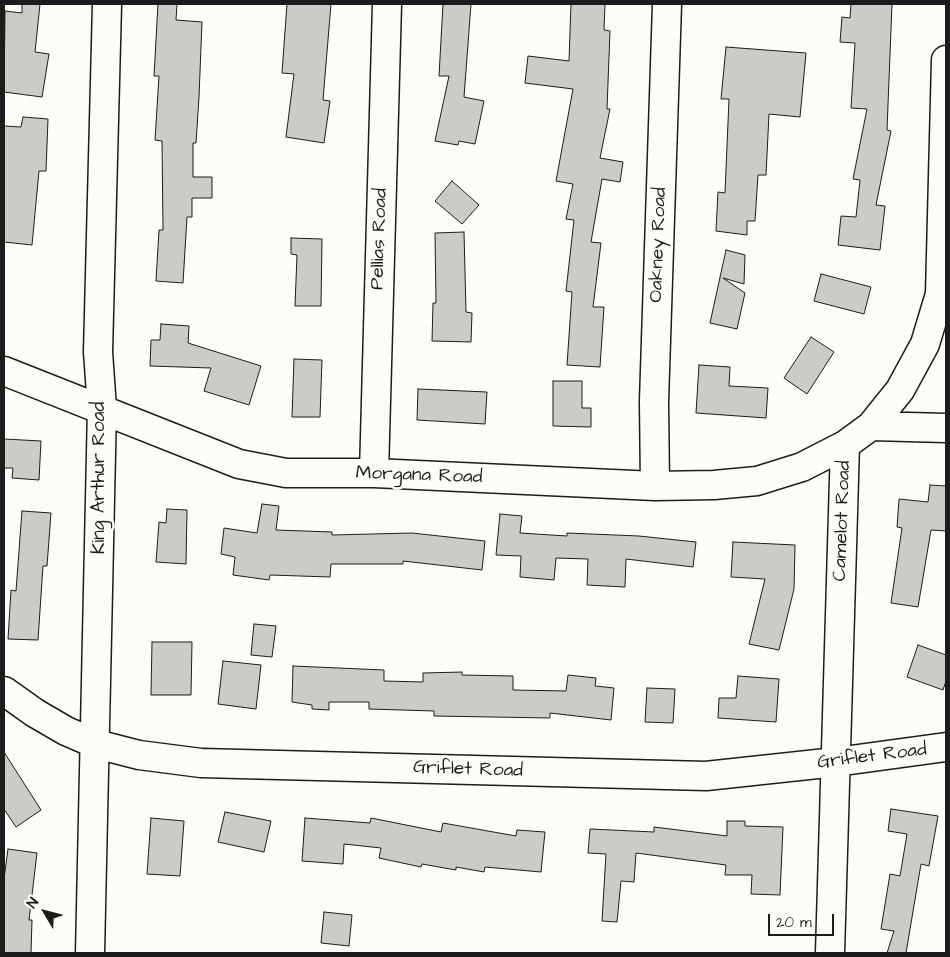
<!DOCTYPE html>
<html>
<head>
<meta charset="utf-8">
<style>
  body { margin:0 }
  #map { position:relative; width:950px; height:957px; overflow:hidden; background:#fdfcf7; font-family:"Architects Daughter",sans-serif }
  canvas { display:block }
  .frame { position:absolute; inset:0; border:5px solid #1c1c1c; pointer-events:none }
  .north { position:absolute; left:20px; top:887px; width:50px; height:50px; -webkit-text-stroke:4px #fdfcf7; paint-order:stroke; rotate:307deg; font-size:14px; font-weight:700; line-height:20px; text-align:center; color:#1c1c1c }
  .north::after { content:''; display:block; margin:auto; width:18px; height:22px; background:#1c1c1c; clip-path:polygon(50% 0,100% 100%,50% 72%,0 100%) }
  .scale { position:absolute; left:768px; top:914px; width:66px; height:22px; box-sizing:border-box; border:2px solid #1c1c1c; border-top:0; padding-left:6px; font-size:15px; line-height:18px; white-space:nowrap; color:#1c1c1c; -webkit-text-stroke:4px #fdfcf7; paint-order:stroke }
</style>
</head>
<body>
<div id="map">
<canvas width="950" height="957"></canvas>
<div class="frame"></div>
<div class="north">N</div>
<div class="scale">20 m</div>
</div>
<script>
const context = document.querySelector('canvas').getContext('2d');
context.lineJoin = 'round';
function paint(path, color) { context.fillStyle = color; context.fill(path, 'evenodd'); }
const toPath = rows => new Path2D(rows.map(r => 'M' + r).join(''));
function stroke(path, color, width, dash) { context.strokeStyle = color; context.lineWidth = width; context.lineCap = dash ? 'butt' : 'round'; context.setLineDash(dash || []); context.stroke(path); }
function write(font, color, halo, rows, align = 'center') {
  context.font = font + ' "Architects Daughter",sans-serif'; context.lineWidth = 5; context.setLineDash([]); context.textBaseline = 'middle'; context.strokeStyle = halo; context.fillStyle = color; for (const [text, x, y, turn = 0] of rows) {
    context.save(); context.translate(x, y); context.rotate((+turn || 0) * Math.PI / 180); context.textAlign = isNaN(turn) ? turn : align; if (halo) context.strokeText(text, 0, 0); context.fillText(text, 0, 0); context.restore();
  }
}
const building = toPath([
  [22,4,40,4,35,52,49,54,42,97,4,92,5,11,22,13,22,4],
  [158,4,177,4,176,20,202,22,199,97,196,143,193,143,193,177,212,177,212,198,192,198,192,217,187,217,183,283,156,281,159,230,163,230,162,141,155,140,159,76,154,76,158,4],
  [287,4,331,4,323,100,330,101,324,143,286,137,294,74,282,73,287,4],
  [443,4,471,4,464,97,484,101,475,144,459,141,458,145,435,141,449,76,439,76,443,4],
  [571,4,605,4,604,30,610,31,607,109,610,109,600,158,623,162,620,182,602,179,591,242,601,243,593,307,604,307,600,367,567,365,572,292,566,291,574,220,566,219,573,184,556,181,573,89,525,83,528,56,569,61,571,4],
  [851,4,892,4,887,130,891,131,876,205,885,206,880,250,838,245,841,216,856,217,860,180,853,179,867,109,851,108,855,43,840,42,842,17,850,18,851,4],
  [726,47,806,53,800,117,769,114,766,175,758,175,755,221,747,221,747,235,716,231,718,192,725,193,729,99,721,99,726,47],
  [23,117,48,119,46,171,39,171,32,245,4,242,4,126,21,127,23,117],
  [452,181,479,205,462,224,435,201,452,181],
  [464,232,466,312,472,313,471,342,432,341,433,303,436,303,435,233,464,232],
  [291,238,322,239,321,306,295,306,297,255,291,254,291,238],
  [726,250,745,255,744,284,723,278,745,293,737,329,710,323,726,250],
  [821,274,871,287,864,314,814,301,821,274],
  [161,324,189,326,188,343,261,366,249,405,204,391,211,368,150,366,151,340,160,340,161,324],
  [811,337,834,352,807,394,784,378,811,337],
  [294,359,322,360,320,417,292,417,294,359],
  [699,365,730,367,729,386,768,388,766,418,696,413,699,365],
  [553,381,582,381,582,408,591,408,591,427,553,426,553,381],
  [418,389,487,392,485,424,417,420,418,389],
  [4,439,41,441,39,480,12,478,13,468,4,468,4,439],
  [930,485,946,486,946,531,931,530,918,607,891,603,902,528,897,527,899,499,928,502,930,485],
  [262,504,279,506,276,530,332,532,332,535,412,533,485,541,482,570,403,561,403,564,331,564,330,577,270,575,269,580,233,575,235,557,221,554,224,528,257,533,262,504],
  [167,509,187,510,186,564,156,562,159,522,166,523,167,509],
  [22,511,51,513,47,566,43,566,38,640,8,639,11,590,16,591,22,511],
  [500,514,522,516,520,533,567,536,567,533,639,536,696,542,693,567,626,559,625,587,587,585,588,559,556,558,554,580,520,577,521,556,496,555,500,514],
  [733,542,795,545,794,589,779,650,749,644,765,579,731,577,733,542],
  [254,624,276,626,272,657,251,655,254,624],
  [152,642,192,642,191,695,151,695,152,642],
  [918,645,946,655,946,681,943,690,907,677,918,645],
  [223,661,261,665,256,709,218,704,223,661],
  [293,666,384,670,384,681,423,682,423,673,462,672,462,675,513,676,513,690,566,691,568,675,596,678,595,686,614,688,611,720,550,713,550,718,434,716,434,711,369,709,369,702,329,702,329,710,312,709,312,705,292,702,293,666],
  [738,676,779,679,776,722,718,718,719,698,736,698,738,676],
  [647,688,675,689,673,723,645,722,647,688],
  [4,752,41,810,16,827,4,809,4,752],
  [891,809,938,816,929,866,921,864,906,953,887,953,894,931,881,929,890,874,900,876,907,834,888,831,891,809],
  [225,812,271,821,264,852,218,842,225,812],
  [151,818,184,821,180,876,147,874,151,818],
  [305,818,370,823,371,818,441,832,443,823,516,836,517,830,545,832,541,872,485,867,484,872,456,867,456,870,422,864,421,867,379,858,381,848,344,844,343,864,302,861,305,818],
  [727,821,745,821,745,826,783,827,780,895,751,894,752,875,725,875,726,865,636,853,634,882,621,881,617,922,602,921,606,854,588,853,590,829,654,832,654,827,727,836,727,821],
  [8,849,37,853,29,920,32,920,31,953,4,953,4,879,8,849],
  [324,912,352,915,349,946,321,943,324,912]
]);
paint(building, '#cccbc8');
stroke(building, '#1c1c1c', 1);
const minor = toPath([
  [4,371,239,464,286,473,374,473,655,486,714,485,757,481,802,467,845,445],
  [871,426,946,428],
  [374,473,387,4],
  [655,486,654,401,667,4],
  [4,691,35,713,66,731,96,744,139,755,201,763,706,776,836,762,946,747],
  [90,953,102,408,98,352,107,4],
  [830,953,845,445,871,426,900,390,925,344,940,294,946,60]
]);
stroke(minor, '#1c1c1c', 31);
stroke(minor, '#fdfcf7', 28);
write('19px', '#1c1c1c', '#fdfcf7', [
  ["Pellias Road",380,239,-88],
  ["Oakney Road",659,245,-88],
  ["Morgana Road",419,476,2],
  ["King Arthur Road",100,478,-90],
  ["Camelot Road",843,521,-88],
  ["Griflet Road",872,757,-7],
  ["Griflet Road",468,770,2]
]);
</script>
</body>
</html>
